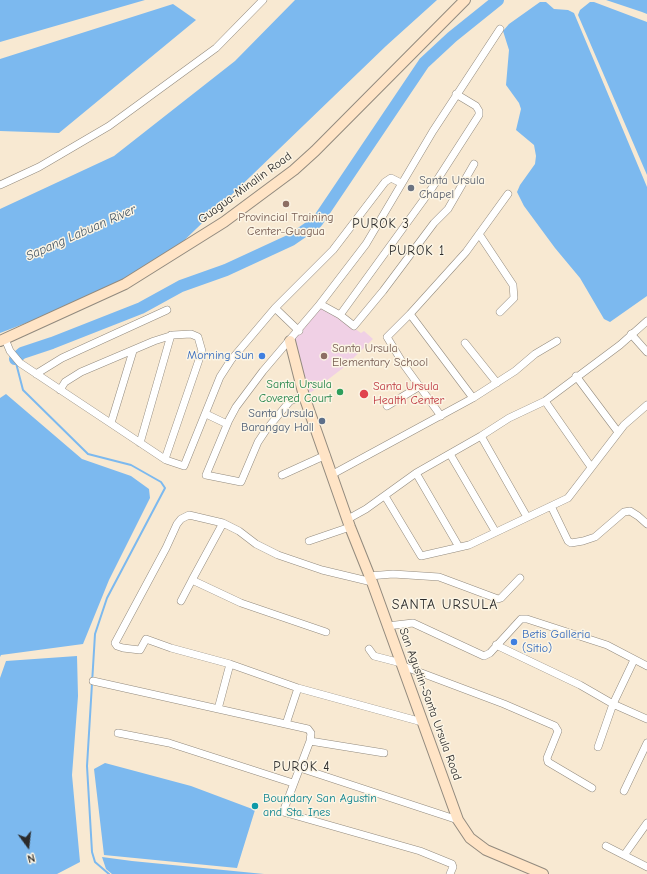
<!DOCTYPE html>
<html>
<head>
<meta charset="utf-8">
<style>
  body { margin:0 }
  #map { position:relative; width:647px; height:874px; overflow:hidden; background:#f8e9d2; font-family:"Comic Neue",sans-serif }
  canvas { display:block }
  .north { position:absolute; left:8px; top:826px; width:40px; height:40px; -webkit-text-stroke:3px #fcf5e5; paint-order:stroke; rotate:165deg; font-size:11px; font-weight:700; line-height:16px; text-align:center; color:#2b2b2b }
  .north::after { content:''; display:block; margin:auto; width:14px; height:18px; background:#2b2b2b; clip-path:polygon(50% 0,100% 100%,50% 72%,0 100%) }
</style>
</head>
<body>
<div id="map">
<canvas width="647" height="874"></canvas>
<div class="north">N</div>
</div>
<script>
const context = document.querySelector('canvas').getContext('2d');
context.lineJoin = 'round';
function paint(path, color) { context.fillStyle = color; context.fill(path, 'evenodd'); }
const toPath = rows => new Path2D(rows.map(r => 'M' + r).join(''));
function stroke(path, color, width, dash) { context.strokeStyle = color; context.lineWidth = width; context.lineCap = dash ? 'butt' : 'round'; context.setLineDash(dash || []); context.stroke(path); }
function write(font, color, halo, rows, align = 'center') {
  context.font = font + ' "Comic Neue",sans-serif'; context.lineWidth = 3; context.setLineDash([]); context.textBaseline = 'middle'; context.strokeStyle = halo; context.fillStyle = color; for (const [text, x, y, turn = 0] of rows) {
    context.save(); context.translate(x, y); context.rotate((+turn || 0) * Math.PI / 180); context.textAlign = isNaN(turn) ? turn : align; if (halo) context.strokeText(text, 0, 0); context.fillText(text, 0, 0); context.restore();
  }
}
paint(toPath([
  [321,307,341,319,361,333,364,331,373,339,343,368,313,391,302,396,289,344]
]), '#f0d0e5');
paint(toPath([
  [0,0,145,0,0,42],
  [295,0,437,0,386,46,169,255,73,305,0,333,0,209,114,156,235,61],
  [606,0,647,0,647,14,642,12],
  [540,2,546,2,554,9,568,10,574,13,647,187,647,296,610,322,604,319,580,278,555,248,524,206,517,192,520,185,535,164,536,156,534,145,516,130,521,109,519,103,506,85,509,50,503,31,509,24],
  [590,2,594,2,647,22,647,175,578,15,580,10],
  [173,4,196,20,59,133,0,131,0,59],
  [6,394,82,459,131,476,149,489,150,498,109,580,83,644,1,655,0,657,0,398],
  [77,656,78,696,72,775,80,862,57,874,0,874,0,678,6,661],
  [105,763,191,786,255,810,237,868,104,855,94,769],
  [102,857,132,861,264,874,112,874,106,869]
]), '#7cb9ef');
stroke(toPath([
  [16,363,23,390,88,454,131,465,161,482,165,488,107,598,95,634,87,766,92,852,95,862,109,874]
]), '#7cb9ef', 2);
stroke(toPath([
  [15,359,22,353,52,343,141,308,181,286,226,270,291,240,317,222,424,63,452,37,498,0]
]), '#7cb9ef', 12);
const street = toPath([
  [0,185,39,167,109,126,216,48,263,0],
  [479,234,513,285,514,298,500,312],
  [320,304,366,244,433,131,500,29],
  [275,308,299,331],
  [410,314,473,398],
  [340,315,430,191,479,115,479,111,476,106,456,94],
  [631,334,647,352],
  [5,339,10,351,20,363,166,460,184,466,220,377,231,360,275,308,333,250,385,182,391,178,401,183],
  [465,343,497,383],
  [36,374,62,358,167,310],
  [576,376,618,432],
  [60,390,65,382,81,372,154,341,173,335,191,334,198,337,202,351,165,459],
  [304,396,290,401,266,430,258,442,241,482,206,475,229,420,236,407,263,371,320,304,340,315,354,326,383,291,434,223,448,209,474,164],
  [545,401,591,467],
  [387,406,420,386],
  [206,414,227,424],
  [441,416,404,365,387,337,410,314,466,252,508,194],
  [111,423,133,351],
  [481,436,527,517],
  [140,443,171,335],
  [450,454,495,531],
  [416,473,459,547],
  [333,474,473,398,515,371,535,354,557,341],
  [282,475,326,455],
  [385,496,421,556,469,545,568,498,624,425,647,405],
  [551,506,568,541,571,543,583,541,595,537,624,512,630,511,638,516,647,524],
  [348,519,366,509,416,473,481,436,509,418,545,401,620,345,647,321],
  [223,523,192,580,241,603,326,632],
  [309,541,350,527],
  [369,576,393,574,439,577,498,599,501,598,520,578],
  [372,582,322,570,278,555,256,544,239,531,223,523,189,515,181,519,177,524,166,548,115,643,117,646,123,648,140,650,146,639,171,648,230,664,298,688,422,722],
  [181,601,192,580],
  [387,626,413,623,484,656,490,653,521,619,527,619,607,645,647,666],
  [496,645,580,685,613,704,647,719],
  [369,649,374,656,401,663],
  [403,666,504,704,555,726,558,731,547,758,548,762,592,788],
  [93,681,308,729,311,733,310,741,283,812,420,851,452,864,453,867,450,874],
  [218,709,230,664],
  [286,724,298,688],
  [118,733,169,743,293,783],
  [310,741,384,753],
  [598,747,613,704,634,660],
  [300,768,458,820],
  [624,791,647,743],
  [606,846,647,867],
  [625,854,647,823]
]);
const secondary = toPath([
  [0,341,125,284,224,222,294,170,315,151,465,0],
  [290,341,304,396,350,527,372,582,458,820,470,838,486,850,543,874]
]);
stroke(street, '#928a7e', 8);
stroke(secondary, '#928a7e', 12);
stroke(street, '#fff', 7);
stroke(secondary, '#ffe4c6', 10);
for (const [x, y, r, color] of [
  [411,188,4,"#6b7280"],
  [286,204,4,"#8d6e63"],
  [262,356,4,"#3f7fe0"],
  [324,356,4,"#8d6e63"],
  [340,392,4,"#2e9e5b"],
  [364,394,5,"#e0444e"],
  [322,421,4,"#5c6f8a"],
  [514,642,4,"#3f7fe0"],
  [255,806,4,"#0f9aa8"]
]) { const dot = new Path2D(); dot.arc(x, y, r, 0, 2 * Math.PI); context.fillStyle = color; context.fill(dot); stroke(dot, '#fcf5e5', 1.5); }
write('12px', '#5b616d', '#fcf5e5', [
  ["Santa Ursula",419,181],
  ["Chapel",419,195]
], 'left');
write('12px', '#2b2b2b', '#fcf5e5', [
  ["Guagua-Minalin Road",245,188,-36],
  ["San Agustin-Santa Ursula Road",430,704,70]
]);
write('12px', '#785e54', '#fcf5e5', [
  ["Provincial Training",286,218],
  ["Center-Guagua",286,232],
  ["Santa Ursula",332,349,"left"],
  ["Elementary School",332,363,"left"]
]);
write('12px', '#366cbe', '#fcf5e5', [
  ["Morning Sun",254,356],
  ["Betis Galleria",522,635,"left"],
  ["(Sitio)",522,649,"left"]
], 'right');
write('12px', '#27864d', '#fcf5e5', [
  ["Santa Ursula",332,385],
  ["Covered Court",332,399]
], 'right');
write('12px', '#be3a42', '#fcf5e5', [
  ["Santa Ursula",373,387],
  ["Health Center",373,401]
], 'left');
write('12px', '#4e5e75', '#fcf5e5', [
  ["Santa Ursula",314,414],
  ["Barangay Hall",314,428]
], 'right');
write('12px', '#0d838f', '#fcf5e5', [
  ["Boundary San Agustin",263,799],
  ["and Sta. Ines",263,813]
], 'left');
context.letterSpacing = '1px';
write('13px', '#2b2b2b', '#fcf5e5', [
  ["PUROK 3",381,224],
  ["PUROK 1",417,251],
  ["PUROK 4",302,767]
]);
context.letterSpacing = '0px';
write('italic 13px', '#435666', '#fcf5e5', [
  ["Sapang Labuan River",81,233,-24]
]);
context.letterSpacing = '1px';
write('14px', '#2b2b2b', '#fcf5e5', [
  ["SANTA URSULA",445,605]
]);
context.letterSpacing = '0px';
</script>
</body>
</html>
